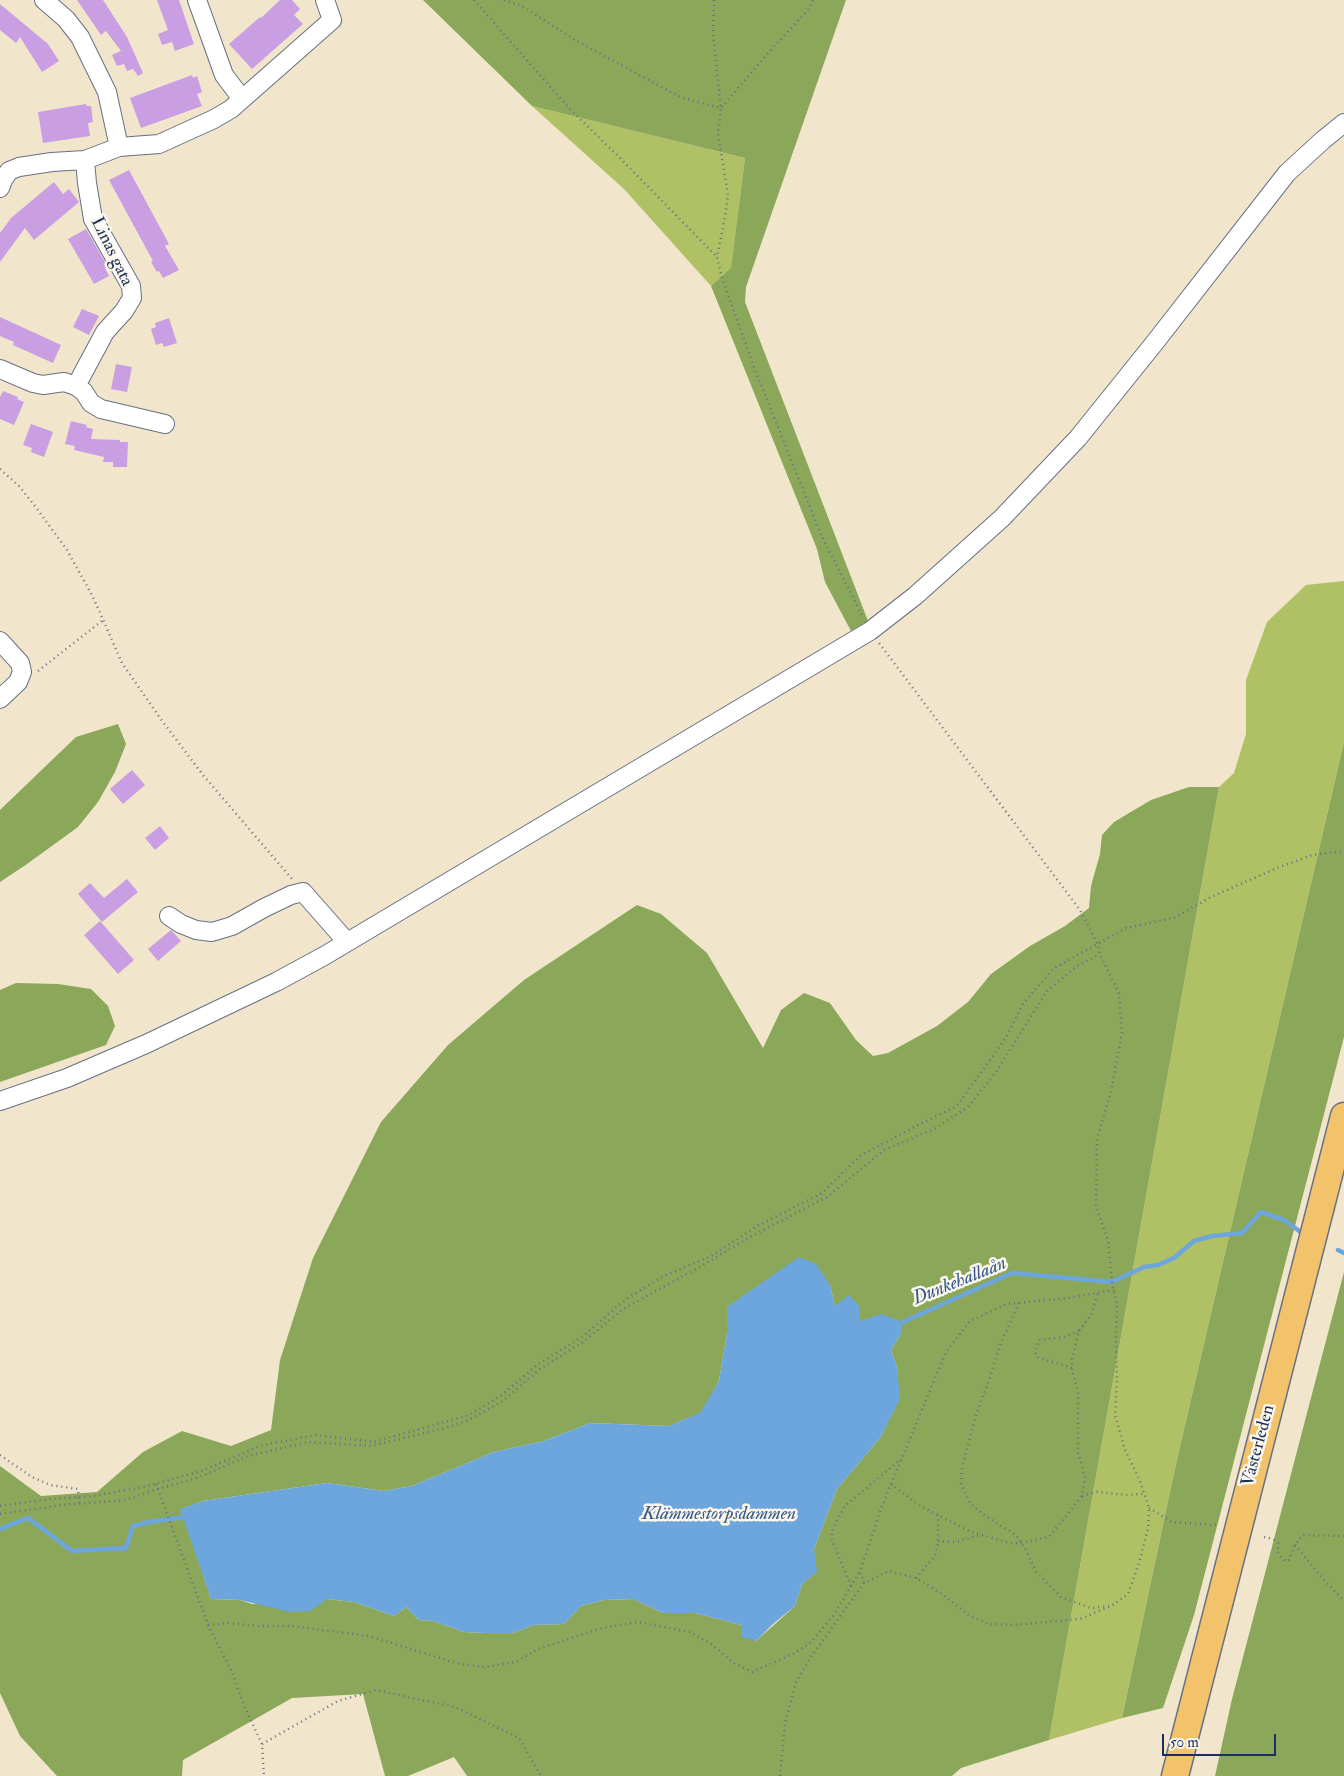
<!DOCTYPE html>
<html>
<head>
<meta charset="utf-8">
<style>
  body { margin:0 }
  #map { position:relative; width:1344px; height:1776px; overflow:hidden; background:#f1e6cb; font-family:"IM FELL Double Pica",serif }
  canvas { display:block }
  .scale { position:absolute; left:1162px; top:1734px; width:114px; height:22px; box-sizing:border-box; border:2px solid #1b2f5e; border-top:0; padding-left:6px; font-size:15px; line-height:18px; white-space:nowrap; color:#1b2f5e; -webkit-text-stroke:4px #fbf7ec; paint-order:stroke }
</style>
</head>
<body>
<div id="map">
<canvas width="1344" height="1776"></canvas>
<div class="scale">50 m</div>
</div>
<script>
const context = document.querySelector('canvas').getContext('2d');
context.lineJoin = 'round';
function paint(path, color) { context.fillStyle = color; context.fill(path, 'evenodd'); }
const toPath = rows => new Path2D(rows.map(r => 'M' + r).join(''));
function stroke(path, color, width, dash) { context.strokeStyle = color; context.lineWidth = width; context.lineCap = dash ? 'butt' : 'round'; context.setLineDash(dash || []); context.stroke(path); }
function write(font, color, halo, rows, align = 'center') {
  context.font = font + ' "IM FELL Double Pica",serif'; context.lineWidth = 5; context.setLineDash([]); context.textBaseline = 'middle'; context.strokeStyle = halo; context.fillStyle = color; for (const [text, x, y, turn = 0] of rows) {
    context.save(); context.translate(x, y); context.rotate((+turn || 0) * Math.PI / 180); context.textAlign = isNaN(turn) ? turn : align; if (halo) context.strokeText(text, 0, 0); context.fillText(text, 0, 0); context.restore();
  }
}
paint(toPath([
  [532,106,745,158,731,269,711,286,624,189],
  [1344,581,1344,742,1176,1464,1122,1718,1049,1740,1219,787,1234,773,1246,734,1246,680,1267,622,1306,585]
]), '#afc164');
paint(toPath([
  [423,0,846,0,746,287,745,302,868,621,851,631,825,582,817,549,711,286,731,268,745,158,532,106],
  [118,724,126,744,115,772,98,802,78,827,27,864,0,882,0,810,76,737],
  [1344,742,1344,1037,1194,1615,1163,1708,1122,1718,1176,1464],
  [1189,787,1219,787,1049,1740,961,1768,952,1776,467,1776,454,1757,408,1776,385,1776,363,1694,292,1698,183,1760,182,1776,57,1776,20,1736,0,1693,0,1466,41,1496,97,1492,143,1452,182,1431,231,1446,271,1430,280,1360,313,1258,381,1122,448,1045,524,980,637,905,661,914,707,953,763,1048,781,1010,804,993,830,1003,856,1040,873,1056,888,1053,937,1026,968,1002,991,974,1030,946,1065,926,1089,908,1091,886,1100,854,1102,835,1114,822,1151,800],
  [830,1285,835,1306,860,1322,901,1334,891,1350,897,1367,899,1400,880,1438,837,1489,814,1549,816,1572,802,1584,795,1606,756,1641,741,1625,695,1613,663,1613,633,1599,604,1600,581,1606,564,1624,534,1625,513,1633,485,1633,464,1632,433,1621,419,1620,406,1607,394,1616,354,1602,327,1599,252,1604,240,1600,211,1599,181,1509,203,1501,327,1483,384,1491,412,1486,494,1452,544,1441,590,1423,669,1426,701,1413,719,1381,727,1333,727,1307],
  [16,983,58,984,91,989,108,1006,115,1026,106,1045,0,1082,0,990],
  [1344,1272,1344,1776,1215,1776,1232,1699]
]), '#8ba75a');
paint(toPath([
  [799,1257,816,1264,830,1285,835,1306,849,1295,859,1306,860,1321,881,1314,903,1322,901,1334,891,1350,897,1367,900,1399,880,1438,837,1489,814,1549,817,1572,802,1584,795,1606,773,1624,756,1641,741,1637,741,1625,695,1613,663,1613,633,1599,604,1600,581,1606,564,1624,534,1625,513,1633,485,1633,464,1632,433,1621,419,1620,406,1607,394,1616,354,1602,327,1599,310,1611,290,1612,240,1600,211,1599,180,1509,203,1501,327,1483,384,1491,412,1486,494,1452,544,1441,590,1423,669,1426,700,1413,719,1381,727,1333,727,1307]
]), '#6da6dc');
stroke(toPath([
  [1338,1250,1344,1253],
  [903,1322,1012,1273,1112,1282,1144,1267,1158,1265,1174,1258,1194,1241,1212,1236,1242,1233,1261,1212,1284,1220,1302,1233],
  [0,1529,28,1518,72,1551,126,1548,133,1526,149,1522,184,1517]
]), '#6da6dc', 4.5);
paint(toPath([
  [77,0,103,0,127,37,143,73,138,76,133,69,127,71,124,64,117,66,112,55,121,51,106,31,101,35],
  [157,0,179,0,194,44,175,51,172,42,162,45,158,34,168,30],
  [280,0,292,0,300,9,294,15,303,24,252,69,229,44,260,17,261,18],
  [0,4,48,44,59,61,42,72,20,37,16,43,0,30],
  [192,75,193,78,197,76,202,92,197,94,202,106,141,128,130,98],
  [86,104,87,106,91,106,93,122,88,123,90,136,43,143,38,112],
  [129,170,169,244,165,246,179,270,163,278,159,271,157,272,151,262,153,261,109,180],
  [54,182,63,194,69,189,79,202,34,240,25,228,0,262,0,233,11,218],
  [86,229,108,267,105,268,109,276,94,284,68,239],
  [82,309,99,316,89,335,73,327],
  [0,317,61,345,53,363,13,345,14,342,0,336],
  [169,318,177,343,164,347,162,343,156,345,151,329,156,327,155,323],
  [116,364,132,367,127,392,111,389],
  [3,391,18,397,17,399,24,402,14,425,0,419,0,397],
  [71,421,87,425,86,427,93,429,91,439,120,440,120,442,128,442,127,467,113,467,113,462,103,462,104,457,74,450,75,446,65,444],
  [31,424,53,432,44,457,31,452,32,448,23,445],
  [132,770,145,785,123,804,110,789],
  [160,826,169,838,155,850,145,838],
  [127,879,138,892,102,922,78,894,90,883,104,898],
  [100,921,134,960,118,974,84,935],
  [171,930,181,941,158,961,148,949]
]), '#c99ee3');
const minor = toPath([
  [44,0,66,19,80,37,107,92,119,147,85,160],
  [197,0,224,75,242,99],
  [119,147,159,144,214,119,231,109,332,20,325,0],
  [0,188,3,180,9,171,19,167,52,162,85,160,87,183,93,219,131,286,132,298,124,311,105,332,76,386],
  [0,369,33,383,43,385,64,382,76,386,84,392,91,403,101,409,165,424],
  [0,641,20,663,22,672,18,682,0,699],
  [169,916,181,924,196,930,212,932,232,926,264,908,291,895,303,892,347,942],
  [0,1101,67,1078,146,1044,276,982,324,956,870,631,915,596,1002,518,1078,438,1156,341,1287,173,1323,140,1344,123]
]);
const highway = toPath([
  [1175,1776,1344,1116]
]);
stroke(minor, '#666f84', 20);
stroke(highway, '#666f84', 29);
stroke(toPath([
  [474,0,568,107,620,158,717,257],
  [504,0,522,6,575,40,682,98,721,108,769,52,809,9,813,0],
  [714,0,713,34,721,108,718,134,728,195,725,217,717,257,722,278,754,367,821,535,863,617],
  [0,469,19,486,35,506,67,550,93,597,122,663,160,718,203,775,292,879],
  [38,671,102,621],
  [1019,1303,1000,1345,988,1383,975,1418,962,1468,961,1484,970,1503,984,1515,1016,1535,1026,1550,1036,1572,1061,1597,1091,1608,1109,1606],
  [1072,1368,1037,1357,1035,1352,1039,1340,1064,1337,1079,1331],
  [0,1455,32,1477,50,1485,78,1489,79,1504],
  [156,1484,208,1625,232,1672,245,1708,262,1744,264,1776],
  [891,1484,920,1506,969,1531,1009,1543,1021,1543,1049,1537,1082,1496,1085,1477,1078,1452,1078,1393,1072,1370,1072,1359,1079,1331,1091,1315,1098,1293],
  [1082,1496,1097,1492,1127,1495,1143,1494],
  [0,1506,50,1499,93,1496,143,1487,201,1471,263,1445,316,1435,374,1442,469,1415,502,1395,537,1365,583,1336,625,1300,662,1277,713,1255,757,1226,822,1193,860,1156,916,1126,957,1106,1005,1039,1023,1004,1053,969,1126,928,1174,918,1211,897,1277,868,1312,855,1344,851],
  [1149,1508,1172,1522,1218,1525],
  [0,1514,62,1505,125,1500,158,1489,197,1478,248,1456,309,1442,371,1446,449,1427,469,1420,504,1400,540,1369,583,1342,623,1309,698,1268,752,1236,827,1197,884,1150,936,1128,968,1107,996,1072,1047,991,1077,966,1100,954],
  [1264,1537,1273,1539,1278,1543,1278,1554,1285,1561,1289,1560,1295,1545,1303,1535,1344,1536],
  [938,1541,955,1542,981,1535],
  [1295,1545,1323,1579,1344,1601],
  [916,1578,935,1556,938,1544,938,1515],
  [864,1583,860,1571,882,1506,946,1352,970,1321,1007,1304,1068,1298,1115,1290],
  [851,1586,831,1538,833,1528,845,1506,900,1460],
  [208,1625,229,1623,259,1626,291,1626,369,1636,456,1663,484,1667,516,1662,538,1649,602,1628,638,1622,690,1632,711,1644,734,1663,752,1672,795,1653,811,1642,833,1616,860,1571],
  [262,1744,338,1701,376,1690,455,1707,519,1738,541,1776],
  [780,1776,785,1724,796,1682,811,1657,864,1583,889,1571,916,1578,942,1594,970,1616,989,1624,1014,1625,1080,1619,1113,1605,1128,1594,1139,1563,1148,1528,1149,1508,1140,1481,1125,1450,1115,1415,1117,1380,1116,1338,1117,1305,1112,1282,1108,1240,1096,1207,1097,1139,1111,1091,1122,1033,1119,994,1100,954,1097,943,1080,910,879,643]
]), '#666f84', 2.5, [1, 4]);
stroke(minor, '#fff', 18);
stroke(highway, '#f2c36a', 26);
write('18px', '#1b2f5e', '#fbf7ec', [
  ["Linas gata",111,252,64],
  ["Västerleden",1259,1446,-75]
]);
write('italic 19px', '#38598a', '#fbf7ec', [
  ["Dunkehallaån",960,1282,-22],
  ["Klämmestorpsdammen",719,1515]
]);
</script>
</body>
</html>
